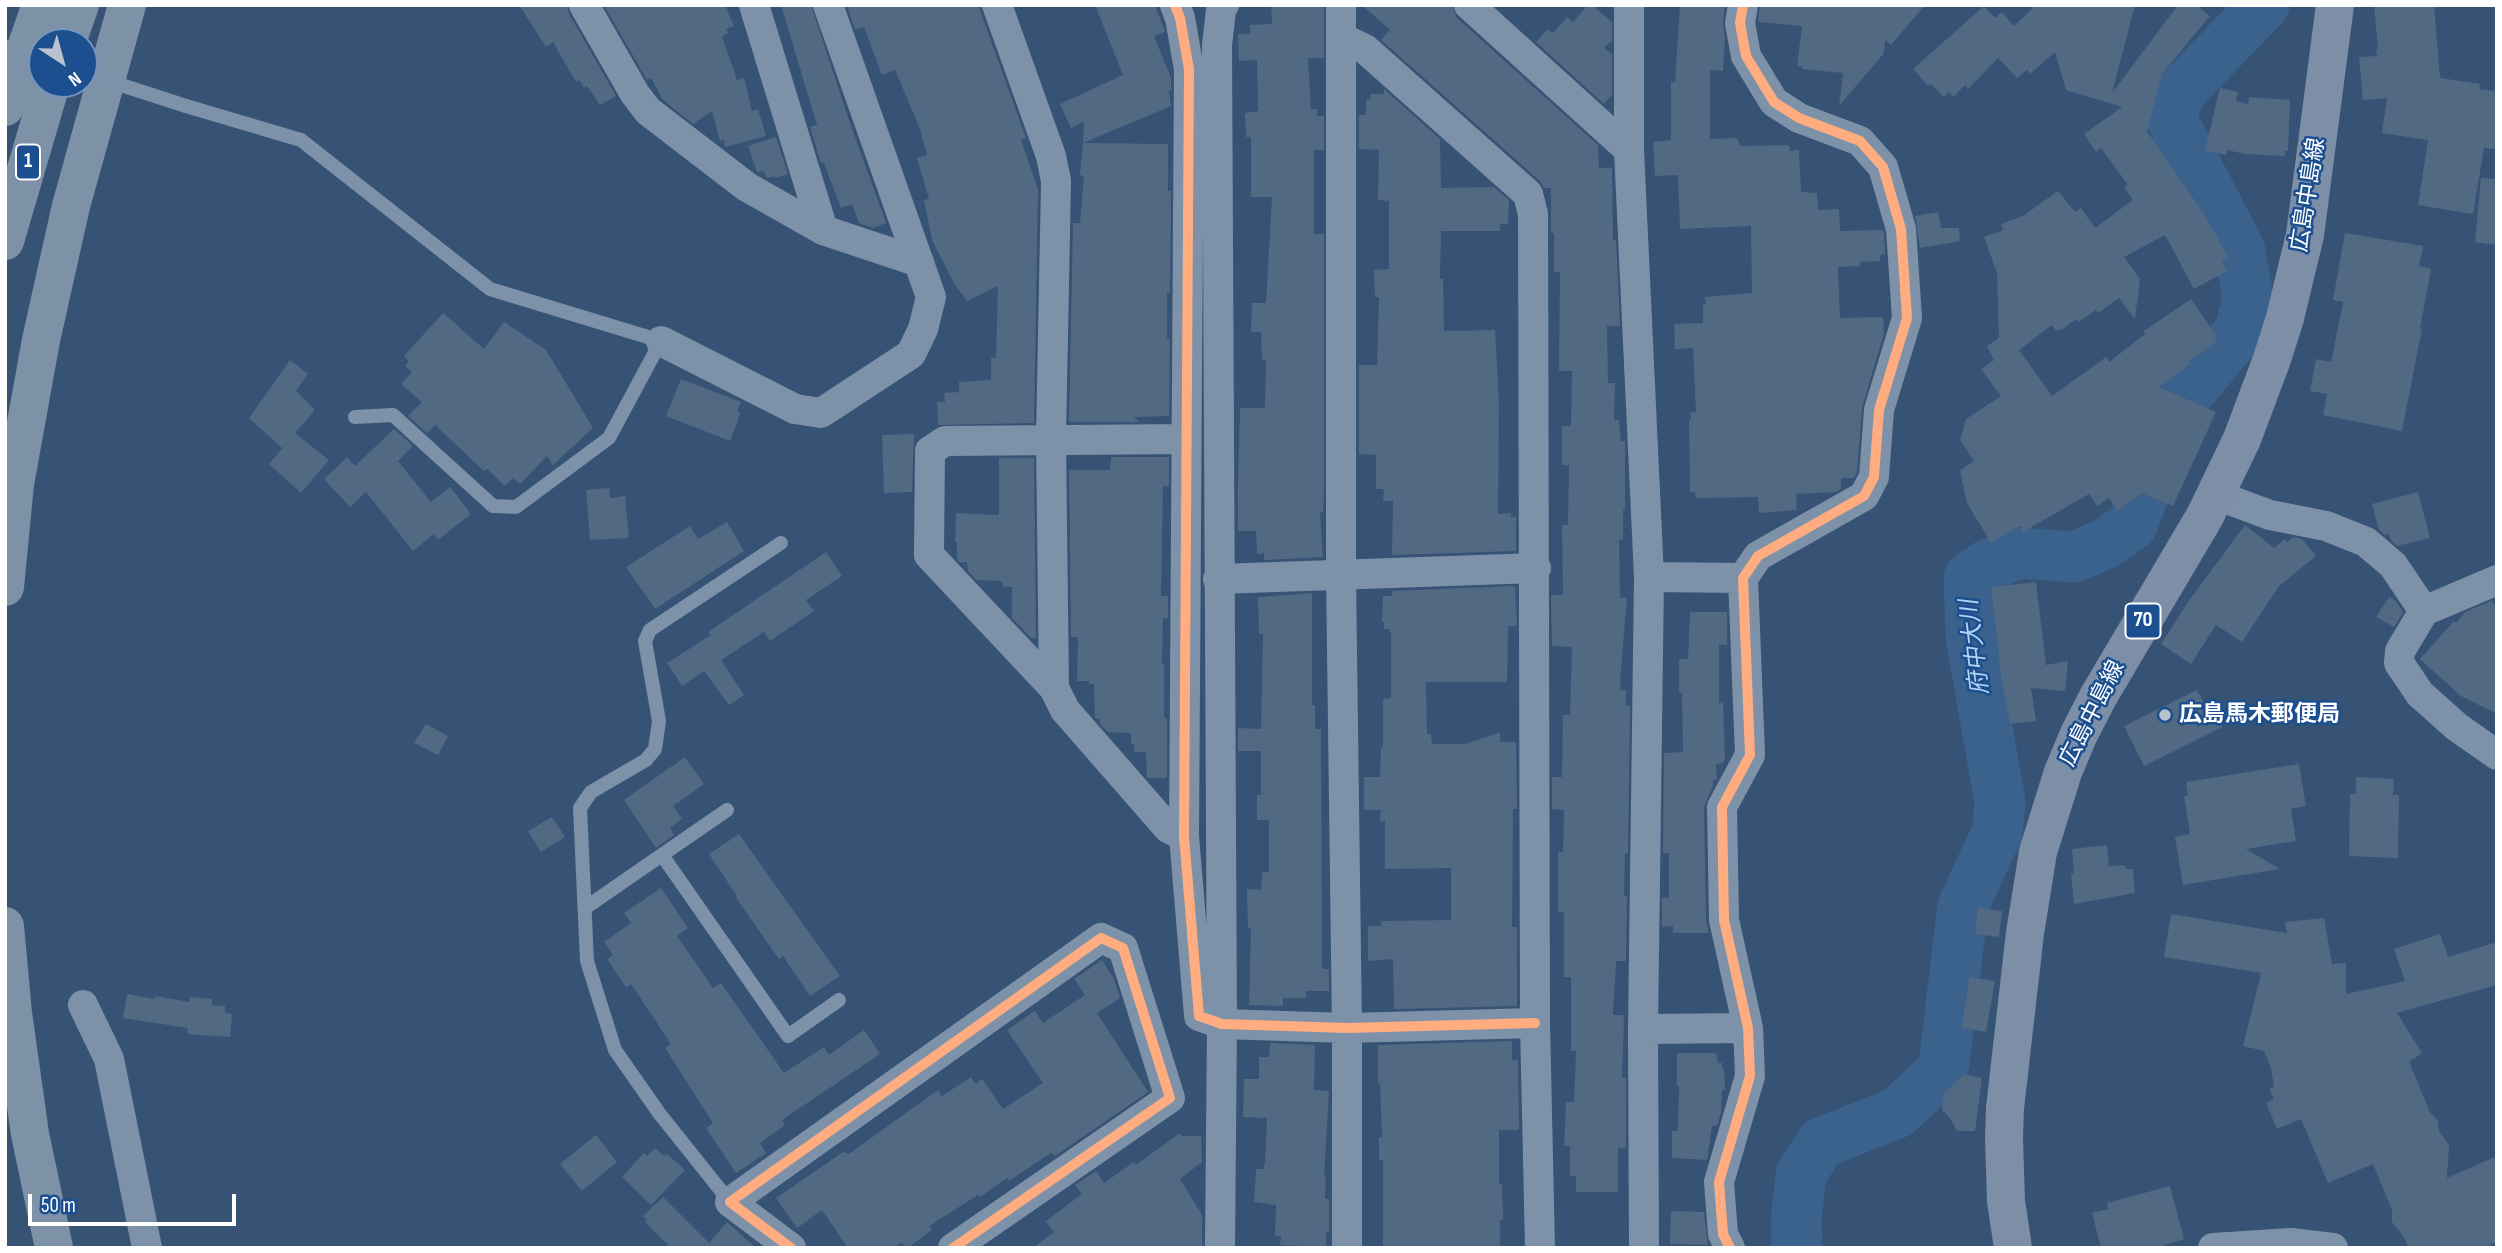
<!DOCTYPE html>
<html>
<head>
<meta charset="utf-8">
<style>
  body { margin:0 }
  #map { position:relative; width:2502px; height:1253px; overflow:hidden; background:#365274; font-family:"Sofia Sans Condensed",sans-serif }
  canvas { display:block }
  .frame { position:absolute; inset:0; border:7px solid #fff; pointer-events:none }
  .north { position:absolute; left:28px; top:28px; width:70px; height:70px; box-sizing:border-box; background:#1b4f8f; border:2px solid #7695bc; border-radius:50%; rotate:144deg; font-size:19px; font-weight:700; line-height:28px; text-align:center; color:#fff }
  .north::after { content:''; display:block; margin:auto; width:24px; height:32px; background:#b9c2ce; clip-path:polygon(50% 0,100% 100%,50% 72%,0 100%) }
  .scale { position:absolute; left:28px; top:1194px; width:208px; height:32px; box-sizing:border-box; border:4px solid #fff; border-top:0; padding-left:9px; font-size:21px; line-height:24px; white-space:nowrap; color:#fff; -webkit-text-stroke:5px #1b4f8f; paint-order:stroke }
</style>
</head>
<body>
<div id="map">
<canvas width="2502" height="1253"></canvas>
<div class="frame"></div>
<div class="north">N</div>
<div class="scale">50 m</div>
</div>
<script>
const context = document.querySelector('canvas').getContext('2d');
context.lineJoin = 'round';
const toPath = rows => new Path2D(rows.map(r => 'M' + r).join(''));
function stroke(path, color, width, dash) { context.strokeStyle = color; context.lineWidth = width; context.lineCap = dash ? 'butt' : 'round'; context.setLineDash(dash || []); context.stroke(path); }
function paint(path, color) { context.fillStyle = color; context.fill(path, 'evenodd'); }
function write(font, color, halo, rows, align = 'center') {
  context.font = font + ' "Sofia Sans Condensed","Noto Sans JP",sans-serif'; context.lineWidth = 5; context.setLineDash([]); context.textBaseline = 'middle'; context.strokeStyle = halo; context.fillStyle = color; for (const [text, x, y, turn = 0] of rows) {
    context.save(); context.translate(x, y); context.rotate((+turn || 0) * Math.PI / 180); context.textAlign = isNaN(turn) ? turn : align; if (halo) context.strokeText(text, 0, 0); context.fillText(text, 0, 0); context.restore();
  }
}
stroke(toPath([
  [1797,1248,1796,1222,1801,1174,1821,1143,1897,1113,1939,1074,1944,1064,1963,906,1997,833,2000,802,1971,637,1969,578,1987,565,2020,553,2074,557,2105,544,2132,525,2148,483,2158,431,2240,331,2248,299,2240,250,2170,116,2181,91,2264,5]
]), '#3b618d', 51);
paint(toPath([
  [519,5,567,5,569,14,616,96,600,105,587,86,584,88,579,80,576,82,553,42,546,47],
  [604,5,725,5,734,26,726,29,729,33,722,36,737,80,744,78,752,111,758,109,766,136,725,147,724,140,720,141,712,111,693,124,663,100,651,78,647,80],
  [781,5,811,5,849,120,886,223,873,228,859,223,852,204,841,208,824,163,821,163,810,127,817,125],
  [847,5,978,5,1026,138,1021,140,1038,189,1034,423,938,425,937,402,945,402,944,393,959,392,959,382,991,380,991,358,996,358,998,286,967,301,955,285,932,240,924,200,929,199,917,158,927,155,920,129,895,70,882,75,864,27,855,30],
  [1095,5,1155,5,1165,32,1154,36,1171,78,1171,90,1169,91,1171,106,1083,143,1084,122,1071,128,1060,104,1123,75],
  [1271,5,1324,5,1324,58,1308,58,1311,109,1317,109,1317,116,1324,116,1324,150,1314,150,1314,234,1324,234,1324,485,1323,512,1320,512,1323,557,1264,560,1264,553,1257,554,1256,531,1238,531,1238,484,1240,408,1265,408,1266,360,1262,360,1261,332,1251,332,1252,303,1266,303,1272,197,1251,197,1251,139,1250,137,1246,137,1245,113,1258,111,1257,60,1239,61,1238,34,1250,34,1250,25,1272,24],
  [1362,5,1452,5,1457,18,1598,145,1599,168,1612,168,1613,240,1616,240,1620,326,1607,326,1608,383,1615,383,1614,420,1619,420,1621,441,1625,441,1625,510,1623,510,1623,540,1619,539,1620,598,1627,598,1620,681,1621,690,1626,690,1626,706,1630,706,1628,853,1625,853,1624,896,1627,896,1626,961,1616,961,1613,1015,1623,1015,1624,1019,1622,1078,1626,1078,1626,1148,1618,1148,1618,1192,1576,1192,1576,1176,1570,1176,1570,1146,1564,1146,1566,1102,1574,1102,1576,1051,1571,1051,1571,977,1564,977,1564,912,1558,912,1558,852,1563,852,1564,810,1552,809,1552,777,1562,777,1563,715,1570,715,1572,647,1552,646,1551,595,1563,595,1562,525,1568,525,1569,465,1562,465,1562,426,1571,426,1572,371,1559,371,1560,272,1554,272,1554,233,1551,233,1551,188,1544,188,1540,181,1381,40,1390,30],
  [1588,5,1592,5,1612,22,1612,41,1604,48,1612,54,1612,95,1604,104,1536,42,1548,29,1553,33,1567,17,1573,22],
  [1680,5,1725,5,1723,21,1725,39,1723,71,1710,70,1710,139,1737,138,1740,146,1789,145,1790,151,1799,150,1801,192,1817,193,1818,210,1839,209,1840,231,1883,230,1884,232,1885,254,1880,255,1880,261,1859,262,1860,266,1838,267,1840,318,1883,317,1884,333,1862,408,1857,472,1854,478,1841,478,1841,489,1836,492,1796,494,1797,510,1759,513,1758,497,1702,498,1696,498,1695,492,1690,492,1689,420,1691,419,1690,412,1696,412,1693,348,1675,349,1674,324,1703,323,1703,304,1706,304,1705,297,1752,293,1751,226,1680,229,1678,175,1655,176,1653,142,1671,140,1671,82,1675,82],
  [1760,5,1925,5,1891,45,1885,40,1884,53,1839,106,1843,73,1802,69,1802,66,1797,66,1802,26,1758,22],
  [2036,5,2135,5,2112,93,2178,5,2196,5,2210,16,2162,74,2147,131,2206,217,2228,257,2222,261,2227,271,2194,289,2165,235,2124,257,2140,279,2135,319,2119,298,2098,313,2096,310,2078,322,2076,319,2061,330,2056,331,2052,325,2019,350,2052,396,2106,357,2109,362,2145,334,2144,331,2191,299,2217,337,2215,338,2217,341,2189,361,2191,363,2159,387,2216,412,2173,506,2142,493,2117,511,2109,498,2097,506,2089,494,2023,532,2020,526,1991,543,1967,503,1960,470,1974,461,1960,440,1966,419,2001,396,1981,369,1994,360,1987,346,1999,338,1997,273,1984,237,2003,230,2001,224,2023,216,2058,191,2075,212,2081,208,2095,228,2133,200,2124,187,2128,185,2101,148,2096,152,2084,134,2122,107,2066,90,2055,52,2030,74,2027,70,2017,78,1998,58,1968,89,1965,85,1953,97,1949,92,1944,97,1931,84,1928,86,1913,69,1984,6,1995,18,2002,12,2014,26],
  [2374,5,2434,5,2440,78,2480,84,2479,89,2497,91,2495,149,2484,148,2473,214,2418,205,2428,140,2382,133,2387,98,2363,100,2359,57,2377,56,2376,49,2378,49],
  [2220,88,2238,92,2236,101,2248,104,2249,97,2290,100,2288,151,2285,151,2285,156,2245,154,2227,150,2226,155,2205,150],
  [1384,89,1440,139,1441,188,1494,187,1509,200,1508,224,1500,224,1500,231,1441,231,1440,279,1443,279,1444,331,1495,330,1499,402,1498,514,1511,513,1511,517,1516,517,1516,551,1392,555,1393,501,1383,501,1384,489,1376,489,1376,455,1359,454,1359,365,1377,365,1379,297,1375,297,1374,270,1389,269,1389,201,1378,200,1379,150,1359,149,1359,115,1366,115,1366,100,1370,100,1371,94,1384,94],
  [776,137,788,174,775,178,774,176,767,178,763,171,757,172,748,146],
  [1083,143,1168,144,1168,191,1171,191,1170,293,1167,293,1167,338,1170,339,1169,416,1134,417,1139,422,1069,422,1073,223,1080,223,1084,176,1080,175],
  [2481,178,2497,179,2497,245,2475,242],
  [1938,212,1941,228,1959,228,1960,241,1920,248,1915,216],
  [2345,233,2423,246,2419,266,2431,269,2420,329,2422,329,2402,431,2323,415,2327,394,2310,391,2316,359,2331,362,2343,302,2333,300],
  [443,313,484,349,504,322,546,350,593,428,553,465,547,456,520,484,513,478,505,486,487,469,484,471,435,425,427,433,408,416,422,402,401,384,412,372,405,366,409,361,404,356],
  [290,360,308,374,296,391,315,410,282,448,249,418],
  [681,379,741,402,737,411,740,413,738,420,730,441,666,416],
  [394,429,413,446,398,461,431,502,450,487,471,514,438,540,434,534,413,551,366,492,350,507,324,479,347,457,355,466],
  [295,433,329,460,301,493,269,464],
  [914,434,912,492,884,493,882,435],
  [1111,457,1169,457,1169,486,1163,486,1161,596,1168,596,1168,618,1163,618,1162,664,1164,664,1164,718,1167,718,1167,778,1147,778,1146,752,1134,752,1134,745,1131,744,1131,733,1108,732,1100,724,1100,719,1095,718,1094,684,1089,684,1089,681,1077,681,1078,637,1071,637,1069,470,1110,470],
  [999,458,1034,458,1036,638,1031,638,1012,618,1012,587,1004,587,1001,581,976,580,968,571,967,562,959,562,957,559,957,542,955,542,956,513,999,515],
  [609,488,610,498,625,496,629,538,590,540,586,490],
  [2418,492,2430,538,2397,546,2391,540,2389,534,2385,535,2379,530,2372,504],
  [727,522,744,551,655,609,626,567,690,526,698,539],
  [2245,525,2274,548,2285,539,2287,542,2293,537,2302,539,2316,556,2279,586,2242,642,2216,625,2191,664,2161,644,2190,599],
  [826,552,842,576,806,600,814,611,770,641,764,632,721,660,744,695,729,705,704,671,682,686,667,663,711,635,708,632],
  [2036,582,2046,665,2068,661,2065,691,2031,688,2036,721,2010,724,2002,683,1991,587],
  [1515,586,1517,626,1508,626,1507,682,1426,682,1427,734,1431,734,1432,744,1466,744,1500,732,1500,742,1516,742,1517,809,1513,809,1512,927,1517,927,1517,1006,1394,1009,1393,959,1368,961,1368,926,1381,926,1381,921,1451,920,1451,868,1385,869,1385,821,1380,821,1381,810,1364,810,1364,777,1380,777,1381,747,1383,747,1383,699,1391,698,1391,634,1389,629,1384,629,1384,622,1382,622,1383,596,1392,596,1392,591],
  [1312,593,1312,705,1315,705,1315,729,1321,729,1322,965,1323,969,1329,969,1329,991,1306,991,1306,998,1283,998,1283,1006,1249,1005,1251,928,1248,928,1247,889,1261,890,1262,872,1269,872,1269,820,1257,820,1257,795,1261,795,1261,751,1238,751,1238,728,1261,729,1263,634,1259,634,1258,597],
  [2389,597,2396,601,2403,612,2394,627,2376,617],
  [2491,601,2497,606,2497,714,2461,696,2420,659,2454,621,2456,623,2465,612],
  [1690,612,1727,612,1727,645,1719,645,1719,703,1723,702,1725,760,1723,763,1716,764,1717,779,1713,780,1713,786,1704,807,1706,920,1709,933,1673,933,1673,926,1662,927,1662,898,1669,898,1669,853,1663,853,1664,753,1683,752,1682,693,1679,693,1679,659,1688,659],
  [2197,690,2207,708,2211,706,2223,727,2144,766,2124,726],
  [426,724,448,736,438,755,414,743],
  [685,757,704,784,673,806,682,819,670,828,674,835,656,848,624,800],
  [2299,764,2306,806,2291,809,2296,841,2246,849,2280,869,2183,885,2175,837,2190,834,2184,796,2188,795,2186,782],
  [2356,777,2394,779,2393,795,2399,795,2398,858,2349,856,2350,794,2356,794],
  [552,817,565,837,541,852,528,831],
  [739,834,840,976,810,996,783,956,779,959,736,898,737,896,709,854],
  [2107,845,2109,866,2124,865,2127,869,2133,869,2135,893,2074,904,2071,874,2074,873,2072,849],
  [661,888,688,928,677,936,713,988,721,983,784,1073,824,1047,829,1055,864,1030,880,1054,782,1120,785,1125,760,1143,766,1153,736,1173,706,1128,713,1123,665,1048,671,1044,631,984,626,987,607,959,613,955,604,942,631,923,624,913],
  [1978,908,2002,911,1999,937,1975,934],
  [2171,914,2287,933,2285,922,2324,918,2332,964,2346,963,2346,994,2405,981,2394,949,2440,934,2448,957,2497,942,2497,985,2397,1013,2422,1053,2409,1062,2430,1112,2438,1121,2439,1131,2449,1145,2447,1178,2497,1156,2497,1242,2483,1248,2409,1248,2403,1236,2392,1222,2392,1210,2373,1164,2328,1183,2301,1119,2277,1129,2266,1103,2274,1099,2269,1089,2274,1087,2271,1068,2264,1051,2243,1046,2261,973,2164,957],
  [1102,960,1114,979,1120,998,1097,1013,1148,1092,1055,1156,1051,1153,1009,1181,1007,1178,980,1197,978,1195,929,1226,932,1230,907,1248,901,1243,894,1248,848,1248,822,1210,797,1228,776,1198,843,1152,849,1154,938,1090,942,1096,971,1077,976,1084,982,1079,1003,1109,1043,1083,1007,1030,1035,1011,1043,1023,1085,995,1074,979],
  [1969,977,1995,981,1986,1032,1962,1028],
  [127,994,155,999,155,996,190,1002,190,997,212,999,212,1005,225,1006,225,1013,232,1014,230,1037,187,1034,188,1028,123,1018],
  [1512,1041,1512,1060,1518,1060,1519,1130,1499,1130,1499,1184,1502,1184,1503,1214,1503,1220,1500,1220,1500,1248,1383,1248,1383,1160,1379,1160,1379,1137,1382,1137,1380,1083,1378,1083,1378,1045],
  [1270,1043,1315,1045,1314,1090,1329,1091,1324,1177,1326,1177,1325,1199,1329,1199,1329,1232,1326,1231,1326,1247,1280,1245,1281,1236,1275,1236,1276,1205,1254,1202,1256,1169,1263,1169,1265,1163,1267,1118,1243,1117,1244,1079,1259,1079,1259,1057,1269,1057],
  [1677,1053,1716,1053,1718,1063,1722,1063,1722,1068,1724,1068,1725,1090,1722,1090,1721,1112,1717,1126,1712,1126,1707,1160,1672,1158,1672,1131,1678,1131,1679,1086,1677,1086],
  [1964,1074,1982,1078,1975,1131,1957,1131,1950,1118,1942,1110,1944,1093],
  [1180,1133,1182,1136,1201,1136,1202,1162,1180,1179,1202,1215,1202,1248,1033,1248,1054,1232,1046,1221,1082,1194,1075,1185,1096,1171,1104,1183,1134,1162,1136,1165],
  [596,1135,617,1162,582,1191,560,1164],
  [655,1148,664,1156,667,1154,685,1170,651,1205,622,1177,644,1153,647,1156],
  [2170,1186,2184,1239,2164,1245,2165,1248,2101,1248,2092,1213,2108,1209,2107,1203],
  [663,1197,709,1243,727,1222,756,1248,671,1248,645,1222,647,1220,643,1216],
  [1671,1211,1704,1212,1708,1245,1670,1244]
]), '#526984');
stroke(toPath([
  [186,106,301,140,490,289,661,341,609,438,516,507,493,506,393,415,355,417],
  [662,855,788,1036,839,1000],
  [585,908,727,810],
  [730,1202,659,1113,615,1050,587,961,580,808,591,792,646,760,655,749,659,721,645,641,650,630,781,543]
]), '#7d92a8', 14);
stroke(toPath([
  [584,5,635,94,648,111,747,187,823,230,919,262],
  [754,5,823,230],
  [997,5,1051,156,1056,181,1051,439,1054,688,1065,710,1168,828,1184,836],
  [1175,5,1180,18,1189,69,1184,836,1199,1016,1222,1024,1347,1028,1535,1023],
  [1341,5,1341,575,1347,1028,1347,1248],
  [1469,5,1629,150],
  [1629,5,1629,150,1649,577,1643,1029,1644,1248],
  [1342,38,1365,49,1528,194,1533,214,1535,1023,1540,1248],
  [661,341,795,409,821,413,911,354,923,329,931,297,828,5],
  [2216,495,2270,515,2326,526,2366,542,2393,565,2424,611],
  [1649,577,1743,578],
  [1218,579,1536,568],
  [2497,580,2424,611,2400,651,2399,663,2420,694,2457,727,2497,755],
  [1054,688,929,555,930,451,945,441,1185,439],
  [83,1005,109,1059,147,1248],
  [1643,1029,1748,1028],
  [791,1248,730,1202,1101,938,1123,948,1170,1098,953,1248],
  [1220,1248,1222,1024,1217,45,1221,10,1224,5],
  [1730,1248,1723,1234,1719,1182,1750,1076,1748,1028,1724,920,1722,807,1750,755,1743,578,1758,556,1864,496,1874,477,1879,410,1907,318,1901,229,1883,167,1860,141,1799,118,1774,102,1746,56,1740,23,1743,5],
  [2213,1248,2291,1243,2333,1248]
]), '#7d92a8', 30);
stroke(toPath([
  [2013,1248,2006,1201,2004,1139,2005,1108,2025,933,2038,852,2063,772,2079,734,2098,697,2205,516,2242,439,2272,359,2285,318,2305,235,2335,5]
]), '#7d8ea7', 38);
stroke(toPath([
  [67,42,80,5],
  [5,107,41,5],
  [5,241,51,84],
  [5,587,15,484,41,340,71,206,127,5],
  [5,926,13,1013,30,1134,54,1248]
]), '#7e92a7', 38);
stroke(toPath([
  [5,47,42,59],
  [84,73,186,106]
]), '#7d92a8', 14);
stroke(toPath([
  [1175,5,1180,18,1189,69,1184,836,1199,1016,1222,1024,1347,1028,1535,1023],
  [791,1248,730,1202,1101,938,1123,948,1170,1098,953,1248],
  [1730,1248,1723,1234,1719,1182,1750,1076,1748,1028,1724,920,1722,807,1750,755,1743,578,1758,556,1864,496,1874,477,1879,410,1907,318,1901,229,1883,167,1860,141,1799,118,1774,102,1746,56,1740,23,1743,5]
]), '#ffac80', 10);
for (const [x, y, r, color] of [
  [2165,715,7,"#b9c2ce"]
]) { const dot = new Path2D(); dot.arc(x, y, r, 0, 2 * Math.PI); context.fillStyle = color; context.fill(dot); stroke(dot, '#1b4f8f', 2.5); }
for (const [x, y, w] of [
  [28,162,24],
  [2143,621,35]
]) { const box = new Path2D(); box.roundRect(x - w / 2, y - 17.5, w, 35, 5); context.fillStyle = '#1b4f8f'; context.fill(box); stroke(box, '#fff', 2); }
write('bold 21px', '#fff', null, [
  ["1",28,162],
  ["70",2143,621]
]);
write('23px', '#fff', '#1b4f8f', [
  ["広島中島線",2309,195,-81],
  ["広島中島線",2093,714,-63]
]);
write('bold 23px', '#fff', '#1b4f8f', [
  ["広島馬木郵便局",2179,715]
], 'left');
write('italic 24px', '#b5d3f5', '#1b4f8f', [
  ["府中大川",1976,647,-97]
]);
</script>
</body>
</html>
